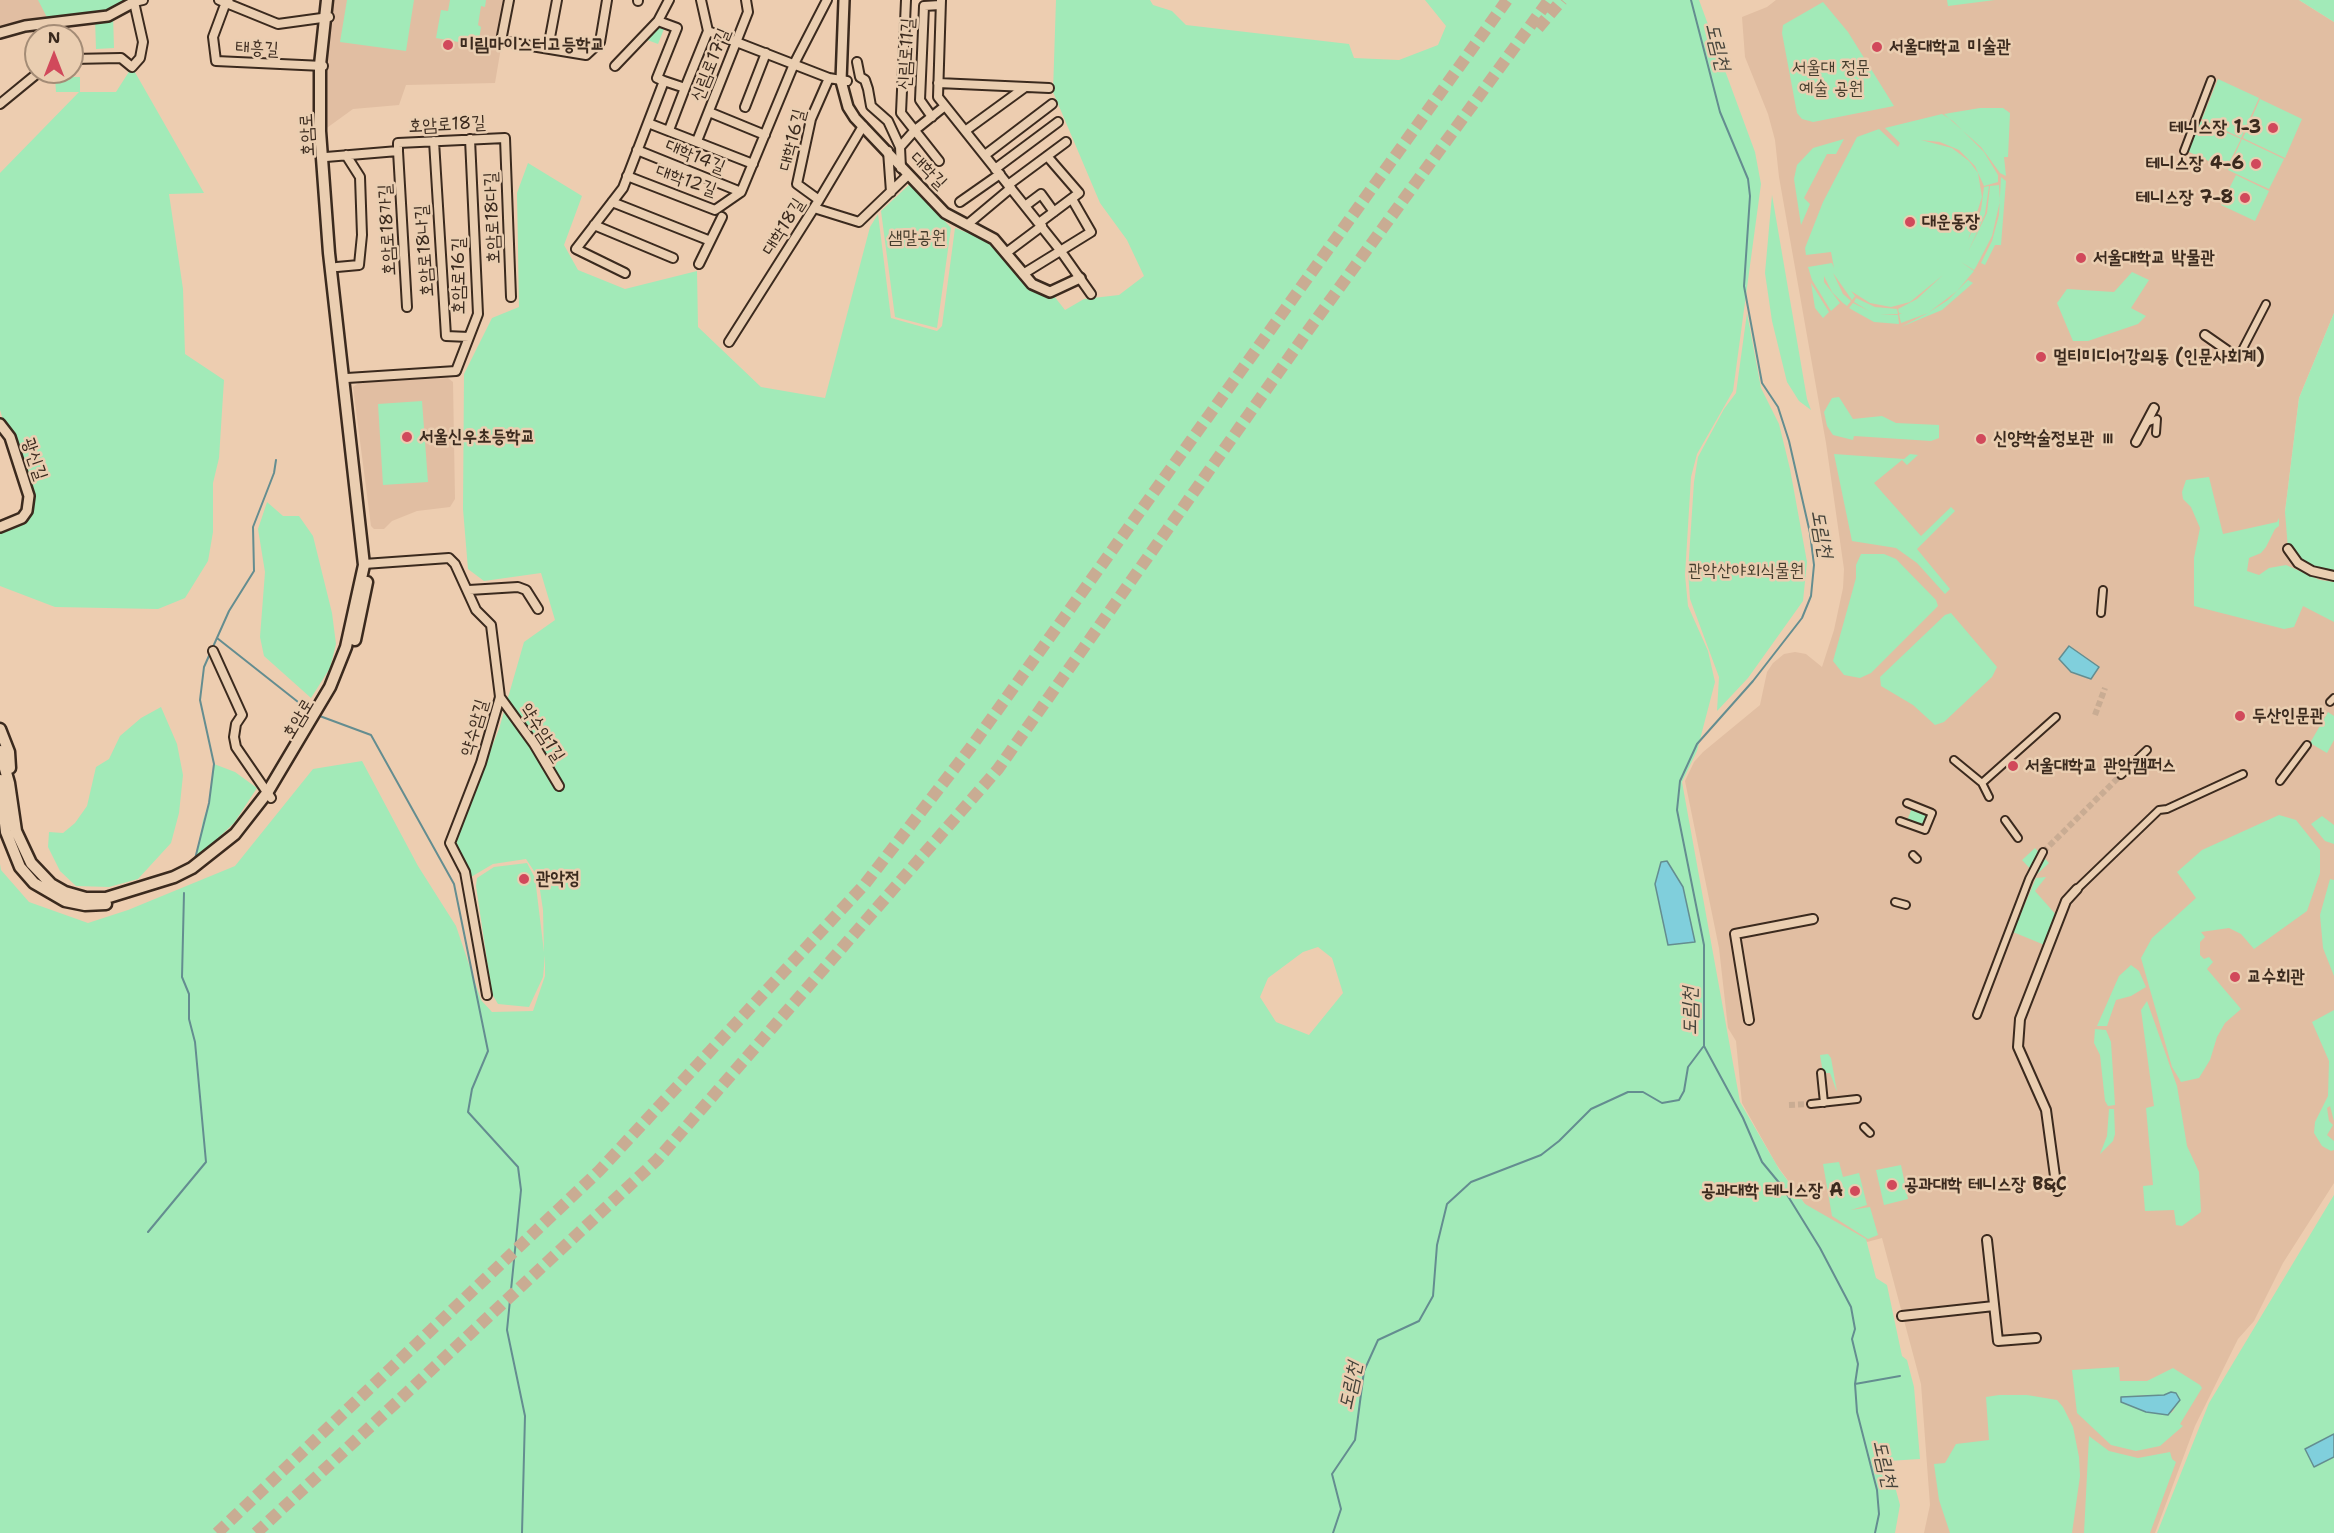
<!DOCTYPE html>
<html>
<head>
<meta charset="utf-8">
<style>
  body { margin:0 }
  #map { position:relative; width:2334px; height:1533px; overflow:hidden; background:#edcdb0; font-family:"Shantell Sans",sans-serif }
  canvas { display:block }
  .north { position:absolute; left:24px; top:24px; width:60px; height:60px; box-sizing:border-box; background:#eaceb1; border:2px solid #a48c76; border-radius:50%; rotate:0deg; font-size:16px; font-weight:700; line-height:24px; text-align:center; color:#3b2a1e }
  .north::after { content:''; display:block; margin:auto; width:21px; height:27px; background:#d1495b; clip-path:polygon(50% 0,100% 100%,50% 72%,0 100%) }
</style>
</head>
<body>
<div id="map">
<canvas width="2334" height="1533"></canvas>
<div class="north">N</div>
</div>
<script>
const context = document.querySelector('canvas').getContext('2d');
context.lineJoin = 'round';
function paint(path, color) { context.fillStyle = color; context.fill(path, 'evenodd'); }
const toPath = rows => new Path2D(rows.map(r => 'M' + r).join(''));
function stroke(path, color, width, dash) { context.strokeStyle = color; context.lineWidth = width; context.lineCap = dash ? 'butt' : 'round'; context.setLineDash(dash || []); context.stroke(path); }
function write(font, color, halo, rows, align = 'center') {
  context.font = font + ' "Shantell Sans","Poor Story",sans-serif'; context.lineWidth = 5; context.setLineDash([]); context.textBaseline = 'middle'; context.strokeStyle = halo; context.fillStyle = color; for (const [text, x, y, turn = 0] of rows) {
    context.save(); context.translate(x, y); context.rotate((+turn || 0) * Math.PI / 180); context.textAlign = isNaN(turn) ? turn : align; if (halo) context.strokeText(text, 0, 0); context.fillText(text, 0, 0); context.restore();
  }
}
paint(toPath([
  [0,0,39,0,49,21,0,32],
  [332,0,509,0,495,83,406,85,399,105,353,109,324,130,323,66],
  [1776,0,2299,0,2334,22,2334,313,2299,398,2285,512,2334,576,2334,1183,2283,1263,2254,1321,2238,1339,2195,1426,2155,1533,1924,1533,1930,1505,1921,1384,1882,1238,1867,1242,1807,1207,1776,1164,1742,1103,1736,1041,1728,1028,1719,948,1685,781,1694,762,1703,752,1760,705,1767,672,1773,663,1784,654,1795,652,1806,654,1822,667,1834,630,1843,588,1844,569,1826,443,1779,177,1775,140,1768,114,1745,57,1742,17,1767,7],
  [448,378,453,382,455,499,450,507,417,511,392,521,384,529,374,529,371,526,353,387,360,382]
]), '#e1bea2');
paint(toPath([
  [38,0,133,0,113,14,114,48,96,49,95,18,50,23],
  [347,0,414,0,406,51,340,42],
  [450,0,486,0,485,7,481,6,478,25,481,27,478,46,470,49,470,44,436,38,441,10,448,11],
  [1056,0,1150,0,1153,5,1172,11,1186,25,1349,44,1354,58,1399,60,1438,45,1446,26,1425,0,1699,0,1755,152,1761,184,1733,391,1697,454,1691,477,1685,575,1688,606,1708,651,1715,682,1697,751,1682,782,1740,1102,1779,1169,1805,1204,1866,1239,1876,1278,1887,1285,1902,1356,1907,1360,1914,1387,1920,1459,1888,1461,1900,1505,1895,1533,0,1533,0,864,1,870,29,902,88,923,128,910,235,866,313,769,362,761,418,866,456,926,481,1000,492,1012,533,1011,545,976,545,955,543,977,529,1007,498,1004,492,994,476,886,477,878,494,867,527,863,535,878,544,952,543,910,538,877,526,859,493,864,471,877,455,839,499,729,524,642,555,620,541,573,484,581,468,569,463,509,464,374,492,318,519,307,517,193,528,163,582,196,564,245,578,270,625,289,697,271,698,327,761,387,825,398,870,227,878,214,891,318,937,331,942,326,955,228,989,241,1034,292,1054,296,1065,310,1084,299,1119,295,1144,276,1127,240,1100,203,1053,92],
  [1318,947,1332,958,1343,993,1309,1035,1276,1022,1260,997,1268,978,1303,952],
  [1947,0,1995,0,1948,6],
  [2299,0,2334,0,2334,22],
  [1823,2,1848,32,1894,106,1813,122,1802,119,1797,113,1782,33,1783,25],
  [658,21,666,24,658,44,642,38],
  [132,67,204,193,169,194,183,289,185,354,224,380,219,458,213,483,213,532,208,561,185,598,158,609,55,607,0,586,0,528,22,518,29,504,0,410,0,173,79,92,56,92,55,77,80,77,80,92,116,92],
  [2218,79,2259,98,2241,138,2202,119],
  [2260,99,2302,119,2285,158,2243,138],
  [1980,108,2003,108,2010,113,2008,157,2004,157,2006,176,2000,173,1981,147,1944,114],
  [1942,114,1953,121,1984,152,1998,175,1998,182,1984,186,1975,166,1959,150,1940,142,1921,140,1952,148,1969,161,1978,173,1982,197,1968,240,1981,210,1984,187,1989,186,1985,214,1968,252,1987,213,1990,186,1999,185,2000,201,1992,236,1976,267,1974,270,1961,262,1974,271,1957,291,1928,313,1948,300,1968,280,1973,283,1942,310,1901,327,1928,313,1901,323,1899,314,1902,313,1899,313,1898,309,1917,299,1943,275,1910,302,1891,307,1870,303,1851,291,1855,296,1852,300,1833,273,1843,294,1851,301,1847,306,1843,303,1832,292,1824,276,1824,282,1840,303,1831,311,1812,280,1808,267,1832,263,1834,268,1831,252,1806,255,1805,248,1823,202,1857,137,1879,129,1898,147,1900,143,1885,128],
  [2201,121,2241,139,2226,169,2187,151],
  [1844,139,1836,154,1827,154,1804,198,1810,204,1801,225,1794,179,1797,165,1813,148],
  [2242,139,2284,159,2269,189,2228,170],
  [2236,175,2269,191,2255,221,2221,205],
  [2001,177,2006,181,2001,245,1995,245,1985,265,1981,263,1992,241,1999,215],
  [911,183,951,228,937,328,895,317,881,211],
  [1772,195,1807,399,1811,410,1799,401,1787,382,1772,321,1765,273],
  [2132,272,2149,280,2131,308,2146,316,2138,324,2088,341,2073,341,2057,303,2067,289,2114,292],
  [1811,283,1829,312,1823,318,1815,308],
  [1856,298,1875,307,1897,309,1898,314,1880,314,1898,315,1899,324,1874,322,1856,312,1849,308,1853,303,1869,311,1854,302],
  [1747,313,1761,388,1779,424,1790,469,1807,562,1803,601,1748,678,1717,711,1719,677,1690,599,1688,572,1694,482,1698,457,1724,409,1736,393],
  [2334,313,2334,576,2312,571,2288,549,2285,512,2299,398],
  [1839,397,1853,419,1882,416,1896,423,1939,425,1939,438,1931,441,1854,436,1853,440,1833,435,1827,426,1824,412,1832,398],
  [422,401,428,482,383,485,378,404],
  [1834,454,1904,459,1910,454,1918,455,1907,465,1902,460,1874,483,1921,536,1951,507,1955,511,1917,549,1950,589,1945,594,1917,563,1896,548,1852,541],
  [2209,477,2223,534,2277,522,2279,518,2279,526,2275,529,2266,547,2261,553,2249,558,2247,571,2259,575,2269,568,2286,565,2320,580,2334,582,2334,622,2303,606,2294,627,2284,629,2194,606,2194,558,2200,528,2191,507,2183,499,2182,492,2186,480],
  [267,502,283,516,299,516,313,536,332,613,336,644,330,668,311,698,264,656,260,637,265,572,258,529],
  [1861,554,1884,554,1896,559,1936,600,1938,606,1871,673,1860,678,1844,675,1833,661,1856,578,1856,565],
  [1951,613,1997,667,1992,677,1944,722,1935,725,1913,705,1881,686,1880,677,1945,615],
  [161,707,177,744,183,775,179,813,171,843,138,879,109,887,76,886,60,871,48,847,49,832,63,833,75,823,87,806,96,767,109,759,120,736,141,718],
  [2328,712,2334,716,2334,740,2327,753,2310,743],
  [214,764,235,772,257,788,234,823,196,859,203,820,209,803],
  [1912,808,1928,815,1923,827,1907,821],
  [2279,815,2296,820,2320,850,2320,873,2307,911,2254,949,2241,934,2229,928,2201,932,2205,937,2200,942,2200,955,2204,959,2209,957,2213,962,2207,969,2241,1009,2225,1023,2217,1037,2210,1060,2199,1078,2181,1082,2172,1067,2141,958,2152,938,2196,898,2177,872,2202,850],
  [2322,816,2334,825,2334,844,2325,841,2311,824],
  [2035,848,2049,863,2036,875,2022,860],
  [2046,877,2035,891,2057,916,2047,946,2013,932,2036,878],
  [2330,879,2334,880,2334,976,2323,948,2320,915],
  [2131,965,2139,971,2146,987,2131,996,2116,1000,2107,1026,2097,1026,2119,976],
  [2147,1001,2177,1086,2187,1146,2199,1172,2201,1212,2182,1226,2176,1225,2174,1210,2145,1211,2143,1186,2153,1185,2146,1108,2154,1106,2141,1010],
  [2334,1010,2334,1121,2330,1106,2327,1108,2329,1121,2333,1125,2327,1135,2334,1141,2334,1150,2331,1151,2322,1146,2314,1133,2315,1122,2328,1096,2329,1061,2312,1022],
  [2095,1029,2106,1030,2111,1042,2115,1105,2108,1106,2105,1101,2100,1055,2094,1043],
  [1828,1054,1831,1058,1837,1092,1830,1073,1823,1073,1820,1055],
  [2109,1109,2114,1109,2115,1134,2113,1141,2100,1154,2107,1136],
  [1839,1162,1843,1177,1859,1173,1867,1205,1851,1210,1870,1207,1878,1235,1868,1239,1832,1216,1823,1164],
  [1901,1165,1908,1199,1884,1205,1876,1170],
  [2334,1195,2334,1533,2157,1533,2209,1403],
  [2119,1367,2120,1381,2147,1381,2173,1368,2200,1385,2202,1388,2180,1424,2183,1426,2160,1446,2136,1451,2111,1445,2077,1413,2072,1370],
  [2148,1395,2164,1395,2175,1406,2174,1410,2171,1413,2121,1402,2121,1397],
  [1999,1395,2027,1395,2057,1400,2063,1407,2073,1427,2079,1457,2080,1476,2072,1533,1950,1533,1939,1500,1934,1464,1945,1463,1956,1444,1989,1440,1986,1397],
  [2089,1436,2109,1451,2138,1458,2170,1452,2172,1459,2176,1462,2150,1533,2084,1533]
]), '#a2eab8');
const water = toPath([
  [2069,646,2099,667,2091,679,2071,672,2059,659,2069,646],
  [1667,861,1683,887,1695,942,1668,945,1655,884,1661,862,1667,861],
  [2171,1392,2176,1393,2180,1400,2168,1415,2146,1412,2121,1402,2121,1397,2164,1395,2171,1392],
  [2334,1434,2334,1457,2314,1467,2305,1449,2334,1434]
]);
paint(water, '#80cfdc');
stroke(water, '#648d90', 1.5);
stroke(toPath([
  [1691,0,1720,112,1748,179,1750,196,1744,286,1762,383,1778,407,1789,441,1810,533,1814,565,1811,596,1802,618,1753,681,1697,744,1680,781,1677,810,1704,945,1704,1046,1743,1118,1762,1162,1781,1185,1820,1248,1851,1307,1855,1329,1852,1339,1858,1364,1855,1384,1857,1412,1877,1490,1879,1514,1875,1533],
  [217,638,312,713],
  [317,715,371,735,454,884,488,1051,472,1089,468,1112,518,1167,521,1190,507,1330,525,1416,522,1533],
  [195,859,209,803,214,764,200,700,204,667,229,611,254,571,253,527,274,473,276,460],
  [148,1232,206,1162,195,1042,189,1019,189,994,182,977,184,893],
  [1855,1384,1900,1376],
  [1333,1533,1341,1509,1332,1474,1355,1440,1364,1371,1378,1340,1419,1321,1433,1296,1437,1245,1447,1204,1471,1182,1541,1155,1559,1141,1591,1109,1628,1092,1643,1092,1662,1103,1679,1100,1684,1091,1688,1067,1703,1047]
]), '#648d90', 2);
stroke(toPath([
  [2095,715,2105,688],
  [2043,852,2121,775],
  [1789,1105,1811,1104]
]), '#c9ac93', 6, [6, 3]);
stroke(toPath([
  [1538,28,1562,0],
  [217,1533,599,1171,865,884,971,747,1507,0],
  [256,1533,657,1160,998,769,1307,332,1549,0]
]), '#c9ac93', 12, [12, 6]);
const pedestrian = toPath([
  [2184,151,2211,80],
  [2238,358,2266,304],
  [2146,423,2157,419,2156,433],
  [2101,613,2103,590],
  [2330,702,2334,698],
  [1954,760,1982,783,1989,797],
  [2121,775,2147,750],
  [2280,781,2307,745],
  [1982,783,2056,717],
  [2005,820,2018,838],
  [1900,821,1925,830,1932,813,1907,803],
  [1913,855,1917,859],
  [2077,889,2159,810,2167,809,2243,774],
  [1895,902,1906,905],
  [1977,1015,2029,879,2043,852],
  [1821,1073,1824,1103],
  [1811,1104,1857,1099],
  [1864,1127,1870,1133]
]);
const minor = toPath([
  [219,0,278,24,329,17],
  [509,0,501,41,586,55,600,42,607,0],
  [701,0,708,31],
  [906,0,901,113,939,161],
  [941,0,938,97,1060,250,1091,294],
  [638,1,638,0],
  [226,2,213,37,216,61,323,66],
  [658,21,677,28,657,78,664,81],
  [548,48,557,0],
  [72,59,121,58,132,67,140,58,143,42,134,2,143,0],
  [857,62,860,77,865,80,868,89,871,106,888,121,900,147],
  [615,66,658,21,669,0],
  [938,83,1049,88],
  [0,104,39,72],
  [745,107,766,53],
  [709,112,765,135],
  [932,117,920,100,924,6,940,5],
  [648,123,753,164],
  [669,130,685,88],
  [965,131,1024,88],
  [434,141,446,336,469,337],
  [697,141,748,12,746,0],
  [637,150,741,192],
  [398,151,407,307],
  [888,151,891,192],
  [985,155,1052,104],
  [326,157,398,151,398,143,505,138,511,297],
  [901,168,900,147,915,130,945,106],
  [995,169,1058,122],
  [627,176,715,210,741,192,794,64,827,0],
  [1008,185,1066,142],
  [819,200,797,184,811,119,829,78],
  [612,202,708,240],
  [960,202,1000,174],
  [1025,206,1041,194,1054,212],
  [814,208,859,222,908,175],
  [1039,223,1079,193,1047,156],
  [968,224,1011,188],
  [594,225,673,258],
  [1006,253,1042,226],
  [699,264,722,217],
  [337,267,359,265,362,235,360,177,346,155],
  [625,273,576,249,623,188,664,81,685,88,708,31,829,78,847,81],
  [1023,274,1091,232,1072,199],
  [2205,335,2238,358],
  [729,342,819,200,863,126],
  [347,378,456,371,478,314,470,139],
  [2136,442,2154,408],
  [2288,549,2298,563,2312,571,2334,576],
  [364,564,449,558,455,564,476,610,491,625,500,697,481,763,450,843,465,872,487,995],
  [469,590,518,587,526,590,538,609],
  [213,651,242,715,236,724,234,737,236,747,271,798],
  [500,697,534,744,559,786],
  [1749,1020,1735,934,1813,919],
  [2057,1191,2046,1110,2018,1047,2020,1019,2066,901,2077,889],
  [1987,1240,1998,1341,2036,1338],
  [1902,1316,1994,1306]
]);
const tertiary = toPath([
  [844,0,841,81,848,107,855,118,945,213,994,239,1032,284,1050,292,1080,278],
  [226,2,228,0],
  [0,33,25,26,108,16,134,2],
  [0,424,10,437,29,496,27,511,22,518,0,527]
]);
const secondary = toPath([
  [355,640,367,582],
  [0,729,9,752,10,768],
  [0,751,9,783,16,831,31,863,51,884,65,892,86,898,106,898,174,877,192,868,235,834,267,793,330,687,346,647,364,565,329,253,320,131,320,65,327,0],
  [0,780,6,832,20,867,34,883,65,901,85,905,106,904]
]);
stroke(pedestrian, '#3b2a1e', 10);
stroke(minor, '#3b2a1e', 12);
stroke(tertiary, '#3b2a1e', 14);
stroke(secondary, '#3b2a1e', 15);
stroke(pedestrian, '#eaceb1', 6);
stroke(minor, '#eaceb1', 8);
stroke(tertiary, '#eaceb1', 9);
stroke(secondary, '#eaceb1', 10);
for (const [x, y, r, color] of [
  [448,45,6,"#d1495b"],
  [1877,47,6,"#d1495b"],
  [2273,128,6,"#d1495b"],
  [2256,164,6,"#d1495b"],
  [2245,198,6,"#d1495b"],
  [1910,222,6,"#d1495b"],
  [2081,258,6,"#d1495b"],
  [2041,357,6,"#d1495b"],
  [407,437,6,"#d1495b"],
  [1981,439,6,"#d1495b"],
  [2240,716,6,"#d1495b"],
  [2013,766,6,"#d1495b"],
  [524,879,6,"#d1495b"],
  [2235,977,6,"#d1495b"],
  [1892,1185,6,"#d1495b"],
  [1855,1191,6,"#d1495b"]
]) { const dot = new Path2D(); dot.arc(x, y, r, 0, 2 * Math.PI); context.fillStyle = color; context.fill(dot); stroke(dot, '#eaceb1', 2); }
write('bold 18px', '#3b2a1e', '#eaceb1', [
  ["미림마이스터고등학교",460,45],
  ["서울대학교 미술관",1889,47],
  ["테니스장 1-3",2261,128,"right"],
  ["테니스장 4-6",2244,164,"right"],
  ["테니스장 7-8",2233,198,"right"],
  ["대운동장",1922,222],
  ["서울대학교 박물관",2093,258],
  ["멀티미디어강의동 (인문사회계)",2053,357],
  ["서울신우초등학교",419,437],
  ["신양학술정보관 Ⅲ",1993,439],
  ["두산인문관",2252,716],
  ["서울대학교 관악캠퍼스",2025,766],
  ["관악정",536,879],
  ["교수회관",2247,977],
  ["공과대학 테니스장 B&C",1904,1185],
  ["공과대학 테니스장 A",1843,1191,"right"]
], 'left');
write('18px', '#3b2a1e', '#eaceb1', [
  ["태흥길",257,49,3],
  ["신림로11길",907,54,-87],
  ["신림로17길",711,65,-68],
  ["호암로18길",447,125,-3],
  ["호암로",308,135,-93],
  ["대학16길",793,140,-76],
  ["대학14길",695,157,22],
  ["대학길",928,171,45],
  ["대학12길",686,181,19],
  ["호암로18다길",493,218,-92],
  ["대학18길",784,227,-58],
  ["호암로18가길",388,230,-93],
  ["호암로18나길",425,251,-94],
  ["호암로16길",459,276,-90],
  ["광신길",34,459,71],
  ["호암로",299,719,-59],
  ["약수암길",475,728,-74],
  ["약수암1길",542,733,57]
]);
write('18px', '#453d2d', '#eaceb1', [
  ["서울대 정문",1831,68],
  ["예술 공원",1831,89],
  ["샘말공원",917,238],
  ["관악산야외식물원",1746,571]
]);
write('italic 20px', '#45433a', '#eaceb1', [
  ["도림천",1717,47,76],
  ["도림천",1821,534,80],
  ["도림천",1691,1011,-90],
  ["도림천",1351,1386,-78],
  ["도림천",1884,1464,77]
]);
</script>
</body>
</html>
